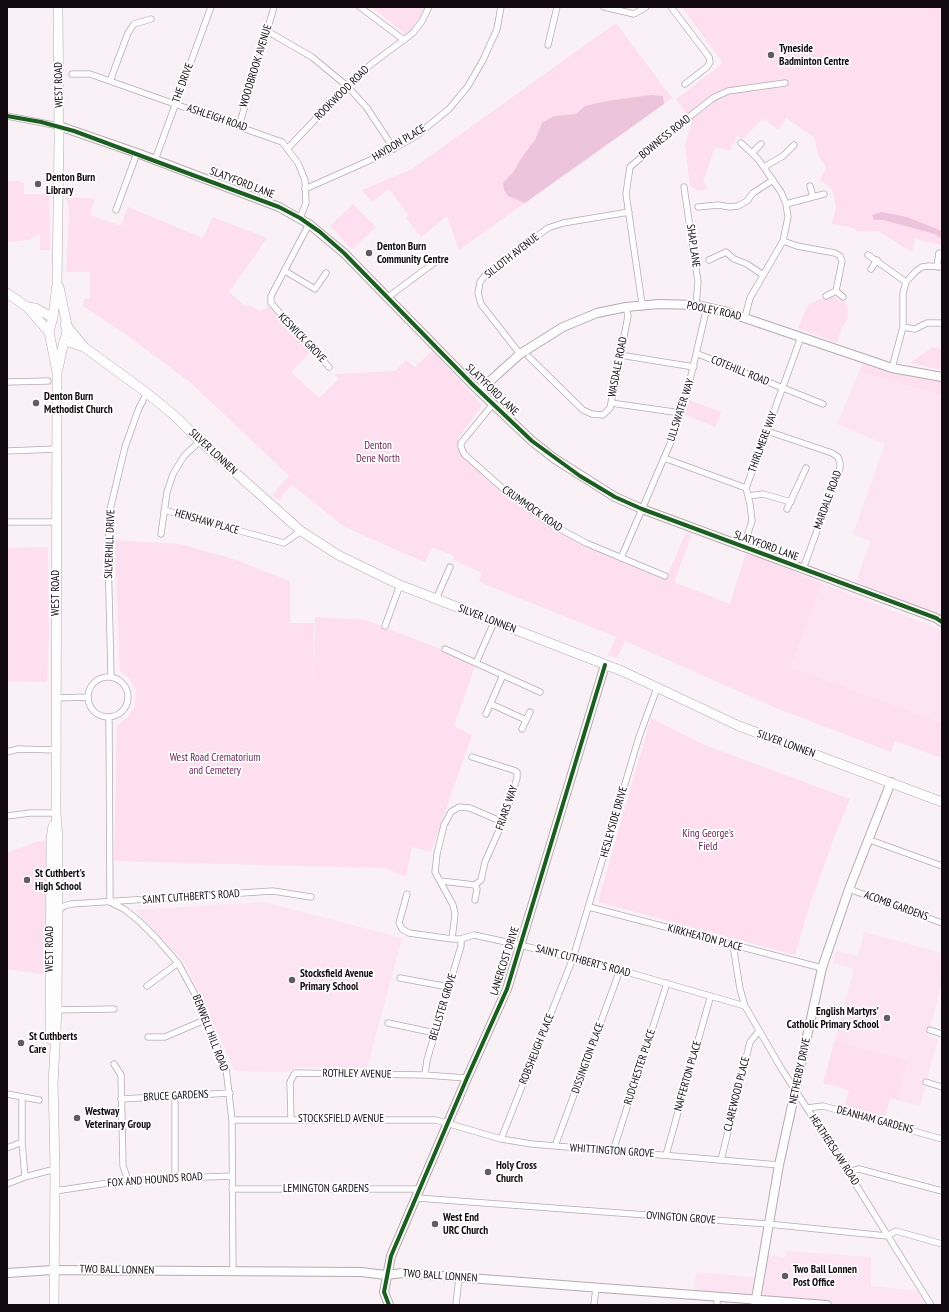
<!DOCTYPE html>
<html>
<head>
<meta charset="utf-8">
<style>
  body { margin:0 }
  #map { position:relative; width:949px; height:1312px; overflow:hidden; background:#faf1f6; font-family:"PT Sans Narrow",sans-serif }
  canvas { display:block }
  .frame { position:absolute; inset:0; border:8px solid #130a0f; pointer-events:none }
</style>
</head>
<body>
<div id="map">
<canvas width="949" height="1312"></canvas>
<div class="frame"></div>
</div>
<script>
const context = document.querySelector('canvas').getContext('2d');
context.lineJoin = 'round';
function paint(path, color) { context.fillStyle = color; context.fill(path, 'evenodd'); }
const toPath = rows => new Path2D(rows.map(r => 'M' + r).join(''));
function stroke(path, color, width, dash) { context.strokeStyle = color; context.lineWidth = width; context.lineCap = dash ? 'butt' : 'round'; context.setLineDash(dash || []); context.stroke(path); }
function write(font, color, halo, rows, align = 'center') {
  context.font = font + ' "PT Sans Narrow",sans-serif'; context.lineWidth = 3.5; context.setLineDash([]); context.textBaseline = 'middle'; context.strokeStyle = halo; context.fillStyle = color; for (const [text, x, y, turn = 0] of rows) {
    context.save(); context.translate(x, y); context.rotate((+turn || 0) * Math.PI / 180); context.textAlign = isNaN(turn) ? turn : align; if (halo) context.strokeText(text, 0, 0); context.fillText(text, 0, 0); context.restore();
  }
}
paint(toPath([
  [859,372,939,395,942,386,942,616,856,582,870,541,853,534,885,444,837,424],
  [822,583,942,630,942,723,791,667],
  [264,902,402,938,367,1068,298,1067,287,1072,235,1071,185,963,135,910],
  [864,932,942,953,942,983,928,1036,938,1039,920,1106,890,1098,884,1120,844,1109,849,1090,823,1083,854,969,833,963,836,950,858,956],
  [787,1251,871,1257,871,1286,919,1291,926,1301,926,1305,776,1305,693,1299,696,1272,755,1277,760,1254,785,1257]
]), '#fce4f2');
paint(toPath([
  [372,7,425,7,411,30,406,35],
  [682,7,942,7,942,245,915,239,912,252,878,231,858,231,850,227,832,224,836,207,832,189,820,180,826,168,818,154,814,137,786,118,778,130,763,118,743,139,737,136,730,151,715,147,703,181,708,189,698,191,690,186,685,144,692,122,676,99,723,63],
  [616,23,672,98,459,250,447,216,421,237,406,218,409,216,389,189,372,202,362,190,412,169],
  [7,181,21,181,24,184,24,194,49,194,50,250,40,250,40,234,28,240,7,242],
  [66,197,95,199,90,215,121,226,128,207,203,238,213,217,267,238,229,292,246,307,248,305,260,311,269,307,311,352,291,372,319,398,339,379,334,374,395,371,406,360,415,367,432,351,482,405,459,437,457,445,461,455,514,501,551,526,585,545,666,579,686,532,692,534,674,582,730,604,746,552,822,583,791,667,942,723,942,758,895,741,891,752,776,708,625,641,617,658,608,655,616,637,479,582,482,573,453,560,454,556,432,547,425,562,369,538,342,525,292,485,278,500,272,495,289,476,191,383,128,336,83,306,84,299,90,299,90,272,66,272,69,209],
  [353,204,376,227,352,249,330,226],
  [835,296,841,302,845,302,848,311,846,323,842,326,837,343,798,328,808,305,820,299],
  [933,347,942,349,942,370,910,363],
  [862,364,896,374,942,382,940,395,859,372],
  [689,400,721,412,715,427,684,414],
  [115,540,180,544,233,559,290,581,290,623,314,623,313,725,315,617,366,620,476,663,454,726,472,735,431,852,412,847,406,877,385,868,114,861,117,726,129,716,135,706,136,689,128,677,120,671],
  [48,547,49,635,47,682,7,681,7,548],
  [651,718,707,746,850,799,833,840,809,907,795,955,598,902],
  [48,839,47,975,7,969,7,853,33,843],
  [835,1041,907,1061,897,1099,890,1098,884,1120,844,1109,849,1090,823,1083]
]), '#fddff0');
paint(toPath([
  [651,95,663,96,664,104,525,203,508,196,504,190,503,183,514,171,522,157,535,140,542,123,554,116,576,114,585,106,607,101],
  [882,212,907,217,942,231,942,239,935,234,883,220,874,220,872,215]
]), '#ecc4dc');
const street = toPath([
  [360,7,404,40],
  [604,7,634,14,646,7],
  [671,7,709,57,710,62,707,67,685,84],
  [267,31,312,57,347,86,367,108,394,149],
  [548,45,557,7],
  [72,74,90,74,282,142,298,163,305,180,306,203,300,218],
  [110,81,128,33,134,24,151,19],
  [7,116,59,126],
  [239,126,274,7],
  [741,143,758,159,781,192,786,204,788,217,783,241,750,298,745,317],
  [288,148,347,86,370,65,413,33,422,21,429,7],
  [752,153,761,144],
  [155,160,211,7],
  [764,167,783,156,794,145],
  [810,186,813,197],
  [684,187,698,282,696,305],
  [305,189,384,154,416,136,449,109,468,86,483,60,497,29,501,7],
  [786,204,824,194],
  [698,207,718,205,730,207,738,206,747,201,753,193,773,180],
  [116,210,137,153],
  [309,224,271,296,271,303,329,367],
  [783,241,797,246,835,253,840,256,842,261,836,291],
  [868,255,906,282],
  [709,260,726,252,734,259,747,264,763,275],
  [937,267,939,253],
  [871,269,877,260],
  [285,271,315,289,326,273],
  [826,296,836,291,843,297],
  [388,297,438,260],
  [642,304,626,194,630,167,674,129,713,98,728,91,785,83],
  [903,327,915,329,927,323,942,323],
  [520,354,481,304,478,293,480,282,487,273,548,228,563,223,629,212],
  [698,354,823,404],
  [620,355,694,367],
  [529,357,583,410,592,414,603,415,610,408,628,316,626,307],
  [892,368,903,327,903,293,906,282,916,271,922,267,929,266,942,267],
  [7,382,48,381],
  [611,403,681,413],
  [493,404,461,443,461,447,464,454,508,493,549,523,586,543,665,576],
  [767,431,832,453,838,457,840,463,840,468,803,569],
  [7,451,56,449],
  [664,458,746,488],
  [748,496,763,494,791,502],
  [787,509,806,468],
  [164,510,284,543,301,531],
  [7,522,56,522],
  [161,534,167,492,173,474,184,456,200,441],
  [743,548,752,521,750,504,746,488,801,337],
  [621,558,670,444,686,397,707,307],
  [436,599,450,567],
  [385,626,400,585],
  [445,649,540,692],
  [476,663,494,622],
  [111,677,108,552,109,514,125,447,139,408,147,393],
  '88 697a20 20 0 1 1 40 0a20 20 0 1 1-40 0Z',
  [56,698,88,697],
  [491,704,526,720],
  [486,714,503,675],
  [109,717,110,902,124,909,139,921,157,939,178,963,197,998,226,1068,232,1120,233,1272],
  [522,729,530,712],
  [7,752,18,749,56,750],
  [472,757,513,770,517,772,517,778,506,813,500,821,500,828,485,862,481,880,475,885],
  [7,816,30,813,56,813],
  [870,840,942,866],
  [441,881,475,885,477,889,475,900],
  [849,889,942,923],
  [407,894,399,923,402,929,409,933,452,939,461,939,474,935,520,945,620,970,745,1006],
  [589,907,822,968],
  [58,911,64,906,71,904,273,891,311,897],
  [452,939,455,914,453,905,435,872,437,854,444,825,451,812,459,807,470,808,500,821],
  [733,945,740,989,745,1006,781,1068,848,1172,931,1305],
  [400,978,449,987],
  [147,986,178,963],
  [54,1010,114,1009],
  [388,1023,435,1033],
  [930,1030,942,1034],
  [148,1037,165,1037,207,1019],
  [114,1064,121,1075,123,1166,128,1180],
  [425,1075,427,1060,461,946,461,939],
  [926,1082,942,1087],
  [7,1094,39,1100],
  [175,1095,175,1178],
  [22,1097,22,1142,25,1177],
  [121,1099,230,1093],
  [807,1108,823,1106,942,1139],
  [291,1119,290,1082,295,1073,425,1075,467,1078],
  [232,1120,436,1120,501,1139,532,1144,779,1165],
  [501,1139,573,958,639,737,657,688],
  [555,1146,620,970],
  [7,1148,22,1142],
  [613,1151,667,983],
  [666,1155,710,998],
  [721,1160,750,1042,759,1031],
  [848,1172,859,1169,942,1191],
  [7,1184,25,1177,55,1169],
  [232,1189,420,1189],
  [55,1191,128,1180,232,1176],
  [417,1198,768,1224,887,1236,896,1231,942,1244],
  [456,1305,459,1277],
  [594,1305,596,1287],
  [717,1305,717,1296]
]);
const secondary = toPath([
  [59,126,137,153,279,207,309,224,344,253,473,385,532,441,555,459,615,497,642,509,936,618,942,622],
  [479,391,520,354,563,327,597,313,626,307,659,304,696,305,727,312,892,368,942,377],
  [7,1273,53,1270,361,1272,386,1275,403,1273,827,1305],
  [389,1305,384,1292,391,1256,467,1078,507,989,605,665],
  [755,1305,779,1165,822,968,849,889,891,782]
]);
const primary = toPath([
  [59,287,67,325],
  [7,293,27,307,49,332],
  [27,307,35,308,52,317],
  [53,317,49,332,57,372,56,813,58,839,57,1010,53,1085],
  [53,317,57,284,59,139,58,7],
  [67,326,84,347,147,393,176,417,200,441,301,531,338,555,400,585,622,671,739,726,942,802],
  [65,341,67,330,65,324],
  [65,341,84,347],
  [58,369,64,341],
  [50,1039,51,839,53,826],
  [53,1080,55,1169,54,1305]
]);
stroke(street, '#b4abb0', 7);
stroke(secondary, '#b4abb0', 10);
stroke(primary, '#b4abb0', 10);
stroke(street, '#fefdfe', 5.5);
stroke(secondary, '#fefdfe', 8);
stroke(primary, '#fefdfe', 9);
stroke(toPath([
  [7,116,41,122,74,131,279,207,300,218,320,232,344,253,473,385,532,441,580,476,615,497,642,509,936,618,942,622],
  [389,1305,384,1292,391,1256,467,1078,507,989,605,665]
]), '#1b5e20', 4);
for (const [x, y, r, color] of [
  [771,55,4,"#645b60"],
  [38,184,4,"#645b60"],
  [369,253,4,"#645b60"],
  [36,403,4,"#645b60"],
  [27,880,4,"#645b60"],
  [292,980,4,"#645b60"],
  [887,1018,4,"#645b60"],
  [21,1043,4,"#645b60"],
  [77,1118,4,"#645b60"],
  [488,1172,4,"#645b60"],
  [435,1224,4,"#645b60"],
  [785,1276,4,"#645b60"]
]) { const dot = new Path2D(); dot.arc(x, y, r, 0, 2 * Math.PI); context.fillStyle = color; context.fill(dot); stroke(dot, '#fff', 1.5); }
write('bold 11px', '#130a0f', '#fff', [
  ["Tyneside",779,49],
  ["Badminton Centre",779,62],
  ["Denton Burn",46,178],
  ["Library",46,191],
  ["Denton Burn",377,247],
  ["Community Centre",377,260],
  ["Denton Burn",44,397],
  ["Methodist Church",44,410],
  ["St Cuthbert's",35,874],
  ["High School",35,887],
  ["Stocksfield Avenue",300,974],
  ["Primary School",300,987],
  ["English Martyrs'",879,1012,"right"],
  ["Catholic Primary School",879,1025,"right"],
  ["St Cuthberts",29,1037],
  ["Care",29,1050],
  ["Westway",85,1112],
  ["Veterinary Group",85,1125],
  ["Holy Cross",496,1166],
  ["Church",496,1179],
  ["West End",443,1218],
  ["URC Church",443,1231],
  ["Two Ball Lonnen",793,1270],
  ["Post Office",793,1283]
], 'left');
write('11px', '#130a0f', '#fff', [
  ["WOODBROOK AVENUE",256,66,-73],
  ["THE DRIVE",183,83,-70],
  ["WEST ROAD",59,85,-91],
  ["ROOKWOOD ROAD",342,93,-45],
  ["ASHLEIGH ROAD",217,118,19],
  ["BOWNESS ROAD",665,137,-39],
  ["HAYDON PLACE",399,143,-31],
  ["SLATYFORD LANE",242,183,21],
  ["SHAP LANE",693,246,82],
  ["SILLOTH AVENUE",512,256,-38],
  ["POOLEY ROAD",714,311,12],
  ["KESWICK GROVE",302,338,46],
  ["WASDALE ROAD",618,367,-79],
  ["COTEHILL ROAD",740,371,22],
  ["SLATYFORD LANE",492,390,44],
  ["ULLSWATER WAY",681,410,-72],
  ["THIRLMERE WAY",763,442,-70],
  ["SILVER LONNEN",213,452,43],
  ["MARDALE ROAD",828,500,-70],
  ["CRUMMOCK ROAD",532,509,35],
  ["HENSHAW PLACE",207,522,16],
  ["SILVERHILL DRIVE",110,544,-88],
  ["SLATYFORD LANE",766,546,20],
  ["WEST ROAD",56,593,-90],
  ["SILVER LONNEN",487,619,21],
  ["SILVER LONNEN",786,744,20],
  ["FRIARS WAY",507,808,-71],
  ["HESLEYSIDE DRIVE",614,822,-74],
  ["SAINT CUTHBERT'S ROAD",191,897,-4],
  ["ACOMB GARDENS",896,906,20],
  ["KIRKHEATON PLACE",705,938,15],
  ["WEST ROAD",50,949,-90],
  ["LANERCOST DRIVE",505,961,-72],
  ["SAINT CUTHBERT'S ROAD",583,961,15],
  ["BELLISTER GROVE",443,1007,-73],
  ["BENWELL HILL ROAD",210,1033,69],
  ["ROBSHEUGH PLACE",537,1049,-68],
  ["DISSINGTON PLACE",588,1058,-70],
  ["RUDCHESTER PLACE",640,1067,-72],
  ["NETHERBY DRIVE",800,1071,-78],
  ["ROTHLEY AVENUE",357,1074,1],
  ["NAFFERTON PLACE",688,1076,-74],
  ["CLAREWOOD PLACE",737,1094,-76],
  ["BRUCE GARDENS",176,1096,-3],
  ["STOCKSFIELD AVENUE",341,1119],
  ["DEANHAM GARDENS",875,1120,15],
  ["HEATHERSLAW ROAD",834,1150,57],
  ["WHITTINGTON GROVE",612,1151,4],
  ["FOX AND HOUNDS ROAD",155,1180,-4],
  ["LEMINGTON GARDENS",326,1189],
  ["OVINGTON GROVE",681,1218,4],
  ["TWO BALL LONNEN",117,1270,1],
  ["TWO BALL LONNEN",440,1276,4]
]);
write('11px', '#681f50', '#fff', [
  ["Denton",378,446],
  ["Dene North",378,459],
  ["West Road Crematorium",215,758],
  ["and Cemetery",215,771],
  ["King George's",708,834],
  ["Field",708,847]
]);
</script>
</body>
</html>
